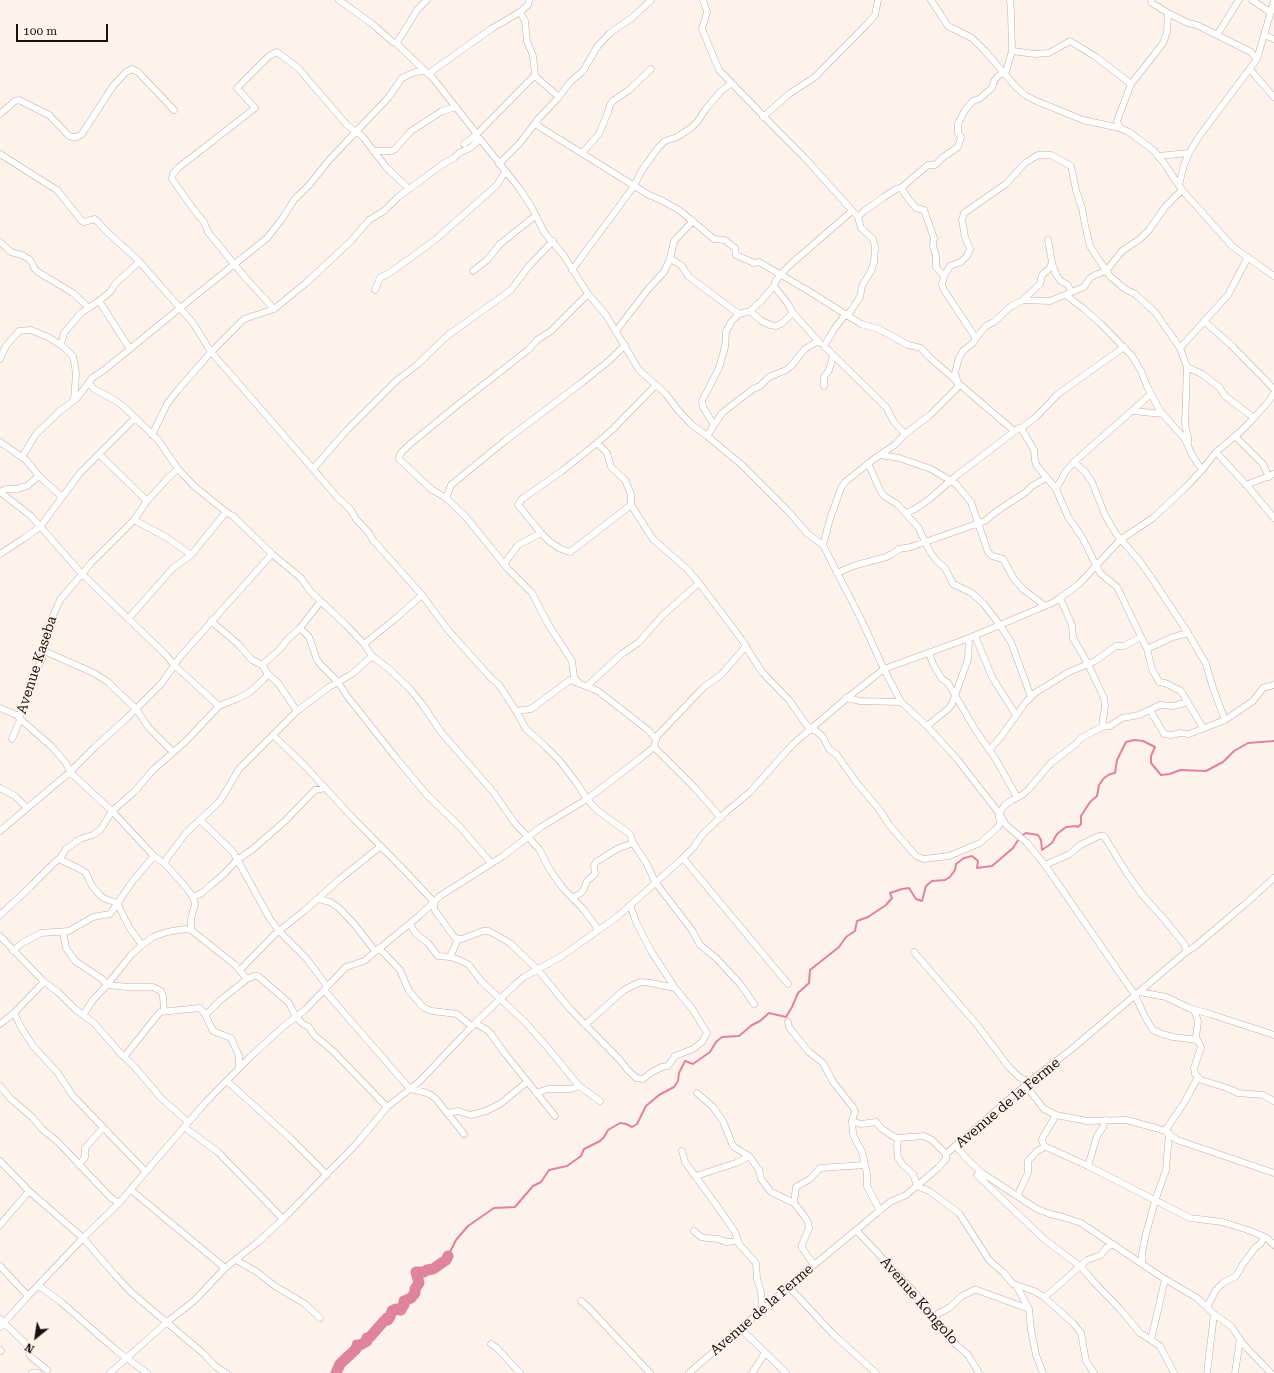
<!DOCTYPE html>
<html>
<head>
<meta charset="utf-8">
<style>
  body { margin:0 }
  #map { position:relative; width:1274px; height:1373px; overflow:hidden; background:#fef2ec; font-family:"Roboto Serif",serif }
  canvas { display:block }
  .north { position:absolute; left:16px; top:1317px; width:40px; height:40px; -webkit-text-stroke:3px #fef2ec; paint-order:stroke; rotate:210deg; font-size:11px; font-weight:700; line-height:16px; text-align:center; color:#1a100c }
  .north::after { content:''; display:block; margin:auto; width:14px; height:18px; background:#1a100c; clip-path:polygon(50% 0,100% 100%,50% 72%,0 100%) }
  .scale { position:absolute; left:16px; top:24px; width:92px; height:18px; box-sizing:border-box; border:2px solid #1a100c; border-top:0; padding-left:5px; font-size:12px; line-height:14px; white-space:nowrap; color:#1a100c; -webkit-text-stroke:3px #fef2ec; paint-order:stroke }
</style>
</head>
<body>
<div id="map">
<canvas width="1274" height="1373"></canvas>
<div class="north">N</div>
<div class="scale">100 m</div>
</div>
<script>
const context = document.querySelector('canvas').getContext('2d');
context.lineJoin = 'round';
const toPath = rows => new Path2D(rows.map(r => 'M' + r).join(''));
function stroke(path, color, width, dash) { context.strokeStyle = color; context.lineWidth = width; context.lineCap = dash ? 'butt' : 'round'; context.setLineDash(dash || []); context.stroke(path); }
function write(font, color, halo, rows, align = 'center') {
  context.font = font + ' "Roboto Serif",serif'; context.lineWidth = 3; context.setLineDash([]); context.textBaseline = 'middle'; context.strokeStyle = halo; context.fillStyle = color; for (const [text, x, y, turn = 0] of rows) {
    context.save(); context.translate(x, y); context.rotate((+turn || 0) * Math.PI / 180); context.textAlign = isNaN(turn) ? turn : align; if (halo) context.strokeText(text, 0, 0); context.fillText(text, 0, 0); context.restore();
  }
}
stroke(toPath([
  [448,1256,456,1240,468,1226,494,1208,515,1207,533,1186,541,1182,549,1170,567,1166,581,1156,584,1149,600,1141,604,1137,608,1130,620,1123,626,1124,632,1127,637,1124,646,1106,659,1095,674,1087,678,1081,679,1073,685,1061,693,1064,710,1052,716,1042,722,1037,739,1036,752,1025,760,1021,769,1013,786,1017,792,1007,798,993,809,983,810,970,839,947,846,937,855,931,857,921,868,917,886,905,892,898,890,893,902,889,909,888,916,899,922,901,926,886,932,881,945,880,950,877,955,870,956,864,964,858,972,856,978,861,977,868,992,866,1013,848,1020,837,1026,833,1038,835,1041,840,1042,850,1052,843,1057,834,1066,827,1076,826,1078,827,1081,824,1081,816,1090,802,1097,796,1099,785,1104,778,1110,774,1115,773,1117,760,1126,742,1134,740,1143,741,1155,747,1151,756,1151,763,1161,775,1170,774,1180,770,1206,771,1223,762,1234,751,1248,743,1274,741]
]), '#e0849e', 2);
stroke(toPath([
  [336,1373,340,1364,356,1349,357,1345,360,1345,367,1341,367,1338,370,1337,384,1321,388,1320,387,1318,390,1317,392,1311,396,1309,401,1310,401,1308,404,1305,404,1301,411,1298,415,1293,415,1289,419,1283,416,1272,424,1272,427,1270,433,1269,446,1260,448,1256]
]), '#e0849e', 11);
const minor = toPath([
  [339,0,371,23,393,42,396,43,398,41,417,10,427,0],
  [529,0,528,5,520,12,525,21,527,41,533,56,535,75,537,78,559,97,538,119,536,122,538,126,649,195,663,201,679,210,714,239,725,240,735,248,736,255,754,263,759,262,807,290,861,324,879,329,908,345,921,348,929,357,950,375,958,383,1013,430,1015,431,1019,428,1021,428,1034,450,1035,461,1037,466,1056,489,1068,517,1082,537,1100,573,1117,587,1120,593,1147,649,1152,669,1159,682,1165,683,1181,691,1203,728],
  [703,0,707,12,702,29,719,70,778,131,804,157,858,217],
  [931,0,948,26,972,38,985,51,1016,87,1025,95,1034,100,1083,120,1120,128,1129,132,1153,150,1164,163,1182,190,1233,247,1274,276],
  [1151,0,1152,3,1168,13,1188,23,1197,25,1251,52,1257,59],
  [1252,0,1270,12],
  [1217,35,1239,0],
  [1264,35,1274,39],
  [396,43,425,71],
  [1012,51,1035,54,1049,53,1070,41,1096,57,1131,84],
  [1250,69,1254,74,1274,97],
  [428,74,491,29,520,12],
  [1005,75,1012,51,1011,12,1010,0],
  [559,97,570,82,583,71,597,47,610,33,633,17,651,0],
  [0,114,15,101,19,100,49,115,69,136,73,137,77,137,82,134,113,86,126,72,132,69,138,72,174,110],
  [763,117,789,94,815,77,868,23,875,15,878,0],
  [1120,128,1117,121,1131,84,1154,55,1163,43,1167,32,1168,13],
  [477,134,535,75],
  [373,151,391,151,395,149,411,131,419,126,442,111,456,107],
  [582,153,599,134,608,112,610,105,613,101,629,90,651,69],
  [0,154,57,190,82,221,84,222,95,219,97,221,107,232,137,259,180,308,267,238,282,219,294,200,310,184,330,159,389,97,402,78,415,72,425,71,432,77,477,134,464,144],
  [1158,156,1189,153],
  [499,164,519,144,536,122],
  [1179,185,1184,165,1189,153,1198,138,1257,59,1274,1],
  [901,188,910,201,916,208,924,210,934,238,933,246,936,256,936,267,944,276],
  [0,242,11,252,22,255,29,259,32,263,34,268,38,272,73,293,88,307],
  [670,259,676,262,681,265,689,277,739,314],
  [1052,264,1057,276,1061,281,1068,285,1071,291],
  [572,270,634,186,642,170,658,148,665,141,677,137,691,128,698,121,705,110,721,91,731,84],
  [473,271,487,260,500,244,535,216],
  [375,290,380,278,391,272,435,240,497,185,505,172],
  [1066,295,1084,309,1101,324,1132,356,1141,371,1147,386,1160,411,1185,439,1192,455,1202,470],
  [1023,300,1040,284,1042,275,1050,268,1052,262,1048,240],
  [99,301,130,349],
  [274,309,243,275,208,232,204,222,194,210,172,179,173,174,178,168,255,108,237,88,269,56,277,52,298,68,347,125,363,137,386,167,409,189],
  [750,311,760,320,770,325,776,326,781,324,793,313,820,343],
  [793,313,788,304,774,286,775,282,780,275,792,263,852,211],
  [1204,321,1231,345,1274,389],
  [616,331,649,288,664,272,670,259,674,241,693,221],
  [975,339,986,326,994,322,1010,307,1023,300,1050,301,1084,287,1090,278,1095,275,1106,271,1122,251,1140,239,1149,230,1165,207,1182,190],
  [61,345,64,333,81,313,99,301,111,291,115,284,139,262],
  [1180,348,1228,295,1248,257],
  [0,359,6,346,19,331,31,330,48,337,61,345,73,356,76,373,74,400],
  [1187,367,1202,374,1219,387,1225,396,1254,418],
  [89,383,94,389,116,401,123,406,158,440,178,469,194,486,226,512,233,516,272,554,301,578,310,591,346,625,364,644,372,656,389,669,410,689,422,704,441,732,494,793,514,822,539,849,550,870,562,887,584,910,598,929],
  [656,385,612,430,597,443,607,453,611,467,625,480,631,494,631,505,653,539,687,569,699,583,742,640,749,652,762,672,789,700,810,730,815,730,823,737,829,749,837,755,856,782,878,808,890,826,916,856,924,859,949,856,980,843,998,827,1001,821,999,818,999,813,1005,805,1012,800,1022,795,1028,790,1051,763,1076,744,1081,738,1102,727,1105,706,1104,698,1088,664,1073,638,1072,625,1060,598],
  [824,386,824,377,829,370,833,356],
  [1133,411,1163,414],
  [714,425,703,407,702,401,719,368,725,347,726,332,731,322,739,314,750,311,760,302,774,286],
  [1021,428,1036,417,1058,394,1124,347],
  [905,434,894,422,886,407,824,346,835,328,845,315,850,312,860,297,862,286,871,271,874,262,875,247,873,239,861,228,858,217,864,211,884,197,896,189,901,188,928,165,935,165,942,158,958,147,961,137,958,133,958,124,965,110,973,101,979,99,992,88,994,81,998,76,1003,73],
  [152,435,167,404,177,391,211,352,244,319,274,309,306,283,351,241,369,220,384,211,398,197,443,164,454,158,459,153,470,148,480,139,519,188,531,206,544,232,564,256,588,294,606,315,639,370,665,393,678,410,691,424,707,436,742,465,788,511,808,534,823,545],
  [707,436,722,413,753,389,760,386,769,377,786,370,791,366,805,349,818,341],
  [1235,436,1263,464,1269,477],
  [0,442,26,460,39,476,27,486,16,489,6,489,0,492,31,516,82,574,166,655,174,665,219,706,186,741,153,770,135,791,112,811,101,829,93,835,80,839,66,849,61,857,54,863,30,887,0,915],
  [597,443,562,471,522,499,518,505,541,533,550,542,561,549,570,552,631,505],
  [1188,445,1188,438,1185,424,1187,367,1180,348,1155,312,1135,294,1125,289,1110,276,1095,254,1090,246,1085,225,1082,208,1076,190,1071,166,1051,155,1038,155,1025,163,1006,184,964,213,962,220,965,237,970,249,967,256,961,262,950,266,944,276,942,285,944,290,975,337,974,342,963,351,959,358,955,373,958,383,957,388,930,415,905,434,896,444,874,459,845,482,841,488,830,519,823,545,861,619,884,669,901,702,927,726,957,759,999,813,1006,825,1027,843,1045,865,1135,995,1145,1017,1153,1030,1162,1034,1173,1037,1197,1040],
  [1216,452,1250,489,1274,518],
  [99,454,147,501],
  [881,455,899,458,931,469,956,484,971,502,988,552,992,556,1003,559,1014,579,1023,589,1045,606],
  [22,457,36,434,60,411,77,398,92,378,104,370,180,308,193,323,211,352,226,369,313,469,337,497,350,509,356,519,369,533,373,540,422,595,448,630,490,677,499,685,516,711,526,729,545,746,559,760,576,782,587,799,598,811,630,834,633,843,647,864,655,882,692,930,700,945,716,958,741,985,754,1004],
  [1074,462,1085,472,1092,482,1105,515,1116,534,1138,559,1151,577,1188,633,1206,664,1213,688,1225,720],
  [868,463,880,490,884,496,897,504,918,527,930,552,936,560,945,568,953,584,972,593,983,603,1000,625,1011,642,1031,697],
  [178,469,168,478,147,501,134,520,92,562,60,600,49,625,42,659,33,676,19,718,51,746,66,763,70,772,112,811,154,856,165,864,184,885,193,897,195,904,191,919,191,930,234,964,247,979],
  [313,469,347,430,396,381,418,364,447,336,511,290,529,266,553,241],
  [39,476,62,497],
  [1246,485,1274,474],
  [1056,489,1066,471,1074,462,1151,394],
  [446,498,451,485,506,440,580,384,610,360,625,345],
  [906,513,915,509,927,501,956,476,1015,431],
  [134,520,166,537,191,555],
  [0,554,23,539,40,527,80,473,135,418],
  [504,564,518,545,541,533],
  [837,573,853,566,886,557,892,554,899,549,911,547,985,521,997,511,1026,492,1032,486,1046,478],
  [128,619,173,568,191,555,226,512],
  [211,621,238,644,252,660,262,665],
  [300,628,309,637,317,660,321,665,338,682,347,696,397,759,427,795,460,827,491,863],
  [975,636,992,677,1016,715],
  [364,644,395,619,422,595],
  [1147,649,1173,637,1188,633],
  [44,651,94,673,108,682,136,709,149,728,173,752],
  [929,653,933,664,942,679,948,683,976,731,995,758,1017,797],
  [268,674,278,683,297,711],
  [578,682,574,677,572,661,548,624,532,593,508,569,466,517,446,498,431,489,399,459,400,454,410,444,460,403,528,350,537,340,551,331,588,294],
  [587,686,623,653,638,643,663,615,699,583],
  [846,698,860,701,901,702],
  [219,706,239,698,250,692,264,679,268,674,262,665,279,650,288,639,300,628,321,601],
  [0,708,19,716],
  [1150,710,1164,734,1171,735,1180,733,1189,734,1225,720,1253,701,1263,688,1274,685],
  [516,711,531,709,570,680,598,691,648,730,655,738],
  [927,726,948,709,952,704,968,659,969,638],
  [1102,727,1110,726,1122,718,1139,715,1160,705,1173,706,1188,702],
  [273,735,305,766,351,816,405,871,434,902,434,908,436,912,455,938,462,939,483,931,489,931,510,943,538,970,570,1009,619,1059,627,1069,636,1078,643,1079,652,1072,662,1067,668,1066,675,1056,693,1049,702,1042,707,1033,693,1010,675,988,651,951,636,922,630,905],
  [12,739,20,720],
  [654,747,694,787,721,818],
  [990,749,1000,738,1025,703,1035,693,1069,672,1095,661,1116,646,1124,646,1141,637],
  [0,788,15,796,27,808],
  [200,820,233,852,270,919,279,931,306,958,327,986],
  [0,831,70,772,96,746,127,718,161,684,180,657,272,554],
  [683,858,788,984],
  [59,859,80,869,86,873,92,886,99,894,103,898,117,903,129,927,142,945],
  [165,864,167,858,186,833,220,801,239,769,297,711,329,687,352,674,372,656],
  [1045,865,1070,854,1080,845,1099,836,1104,836,1128,875,1144,897,1164,919,1185,945,1186,952],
  [193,897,202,893,211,885,224,874,237,860,253,849,285,821,315,790,325,788],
  [572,898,581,893,584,889,587,881,595,874,594,866,596,862,617,849,633,843],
  [319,899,330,902,339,908,355,925,375,951],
  [410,924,416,934,428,943,438,956,450,957,460,960,469,965,481,981,525,1022,548,1048,579,1086,600,1101],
  [63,932,66,948,75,961,102,979,107,985,131,955,142,945,153,937,167,932,185,929,191,930],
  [0,936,44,982,58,992,75,1009,94,1023,121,1054,134,1066,161,1098,188,1122],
  [379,948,400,970,409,991,424,1008,432,1011,457,1014,472,1027],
  [13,951,22,943,41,933,69,931,93,917,110,914,132,882,154,856],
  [914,952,978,1026,1008,1066,1019,1077,1029,1082],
  [450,957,458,939],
  [240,970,275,934,304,911,341,878,381,846],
  [324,990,410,1089,424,1092,431,1095,436,1099,464,1134],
  [1140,992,1166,997,1189,1008,1210,1014,1274,1035],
  [1194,1010,1198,1021,1196,1037,1201,1047,1194,1068,1195,1074,1201,1080,1227,1088,1238,1093,1263,1095,1274,1101],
  [14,1013,21,1027,33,1046,57,1072,73,1096,145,1171],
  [205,1014,210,1011,218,1002,247,979,254,976,258,976,289,1003,296,1017,303,1024,309,1027,314,1035,334,1052,387,1107],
  [83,1015,93,1000,107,985,128,987,153,987,161,991,163,996,164,1011],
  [788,1022,789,1027,792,1031,809,1052,823,1063,833,1082,853,1107,855,1111,852,1121,853,1133,854,1137,862,1152,867,1173,867,1186,880,1211],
  [475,1023,487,1030,491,1034,503,1051,555,1116],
  [0,1024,14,1013,44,982],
  [585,1025,624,990,636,984,641,982,651,983,675,988],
  [124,1057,160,1012,200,1008,205,1014,213,1031,231,1038,239,1056,239,1068],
  [227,1081,290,1138,327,1175],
  [0,1086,10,1098,33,1118,42,1129,58,1142,111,1198,119,1203],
  [1026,1086,1044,1109,1056,1115,1087,1121,1126,1120,1156,1128,1165,1131,1177,1140,1274,1173],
  [536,1093,548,1089,571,1089,579,1086],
  [697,1093,713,1107,723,1121,732,1144,734,1147,749,1156,759,1170,761,1179,771,1192,794,1203,805,1217,808,1222,809,1228,802,1245,802,1248,814,1265],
  [447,1113,458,1111,471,1115,486,1111,500,1104,527,1082],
  [1105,1120,1103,1127,1097,1136,1088,1166,1190,1218,1222,1222,1248,1230,1267,1238,1274,1245],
  [852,1121,861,1124,876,1122,882,1129,896,1138,898,1140,897,1146,898,1158,903,1165,913,1174,917,1186,929,1191,959,1213,989,1260,1004,1273,1013,1284,1034,1291,1044,1297,1073,1323,1081,1333,1086,1361,1094,1373],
  [184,1127,218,1152,283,1219],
  [1165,1131,1184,1103,1198,1077],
  [896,1138,924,1136,932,1140,946,1154],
  [956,1146,967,1159,982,1173,1037,1209,1050,1214,1063,1217,1081,1223,1160,1276,1197,1298,1214,1314,1232,1327,1242,1343,1271,1373],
  [1044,1146,1088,1166],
  [682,1151,685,1162,717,1206,735,1232,739,1244,756,1263,757,1279,761,1292,762,1309],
  [0,1161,29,1191,83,1238,115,1275,132,1293,204,1354,215,1366,226,1373],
  [79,1165,85,1157,85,1148,103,1128],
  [977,1175,1045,1240,1081,1267,1093,1281,1120,1309,1140,1333,1160,1346,1174,1373],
  [696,1176,736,1163,749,1156],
  [131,1190,225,1268],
  [1018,1196,1020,1190,1028,1173,1028,1161,1037,1151,1043,1148,1044,1146,1042,1140,1043,1137,1056,1115],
  [794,1203,796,1187,810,1179,820,1168,865,1165],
  [0,1225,29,1191],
  [694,1231,701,1237,707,1238,718,1239,726,1242,738,1241],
  [857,1231,916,1294,933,1319,952,1341,968,1355,979,1373],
  [236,1260,257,1272,275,1286,305,1304,320,1318],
  [1142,1264,1142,1253,1146,1234,1155,1201,1166,1170,1169,1133],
  [0,1266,28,1296],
  [1016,1285,1029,1309,1031,1330,1036,1355,1043,1373],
  [39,1286,61,1302,117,1351,147,1373],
  [789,1287,833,1334,876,1373],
  [1044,1297,1051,1292,1087,1260,1101,1255,1106,1248,1113,1244],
  [581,1301,588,1307,650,1373],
  [1207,1307,1216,1290,1223,1283,1236,1276,1243,1264,1255,1248,1261,1243,1264,1237],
  [0,1319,27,1345,30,1356,47,1370],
  [933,1319,939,1313,949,1308,962,1296,974,1290,977,1290,1029,1309],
  [0,1327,28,1296,83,1238,119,1203,204,1104,250,1057,285,1025,305,1010,346,967,364,961,419,916,440,896,503,856,541,827,587,799,642,757,654,747,657,736,704,687,721,675,746,646],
  [740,1328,786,1373],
  [1151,1340,1165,1279],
  [491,1344,497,1348,520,1373],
  [0,1350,1,1351],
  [32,1373,38,1373],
  [110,1373,167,1322,195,1300,225,1268,258,1242,283,1219,358,1142,387,1107,419,1082,475,1023,517,983,524,977,562,956,617,917,683,858,693,848,702,835,726,812,750,792,793,744,847,698,884,669,969,638,1052,603,1060,598,1079,584,1120,540,1153,518,1186,487,1202,470,1216,452,1240,432,1254,418,1269,401,1274,393],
  [689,1373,814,1265,890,1202,906,1195,938,1168,946,1159,946,1154,1029,1082,1073,1048,1186,952,1193,948,1244,905,1274,878],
  [752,1373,765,1353],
  [1207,1373,1214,1314],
  [1235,1373,1240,1339]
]);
stroke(minor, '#c9ac9f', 7);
stroke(minor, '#fff', 6);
write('14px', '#1a100c', '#fef2ec', [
  ["Avenue Kaseba",37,665,-72],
  ["Avenue de la Ferme",1008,1103,-40],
  ["Avenue Kongolo",919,1301,49],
  ["Avenue de la Ferme",762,1310,-41]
]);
</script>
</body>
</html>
